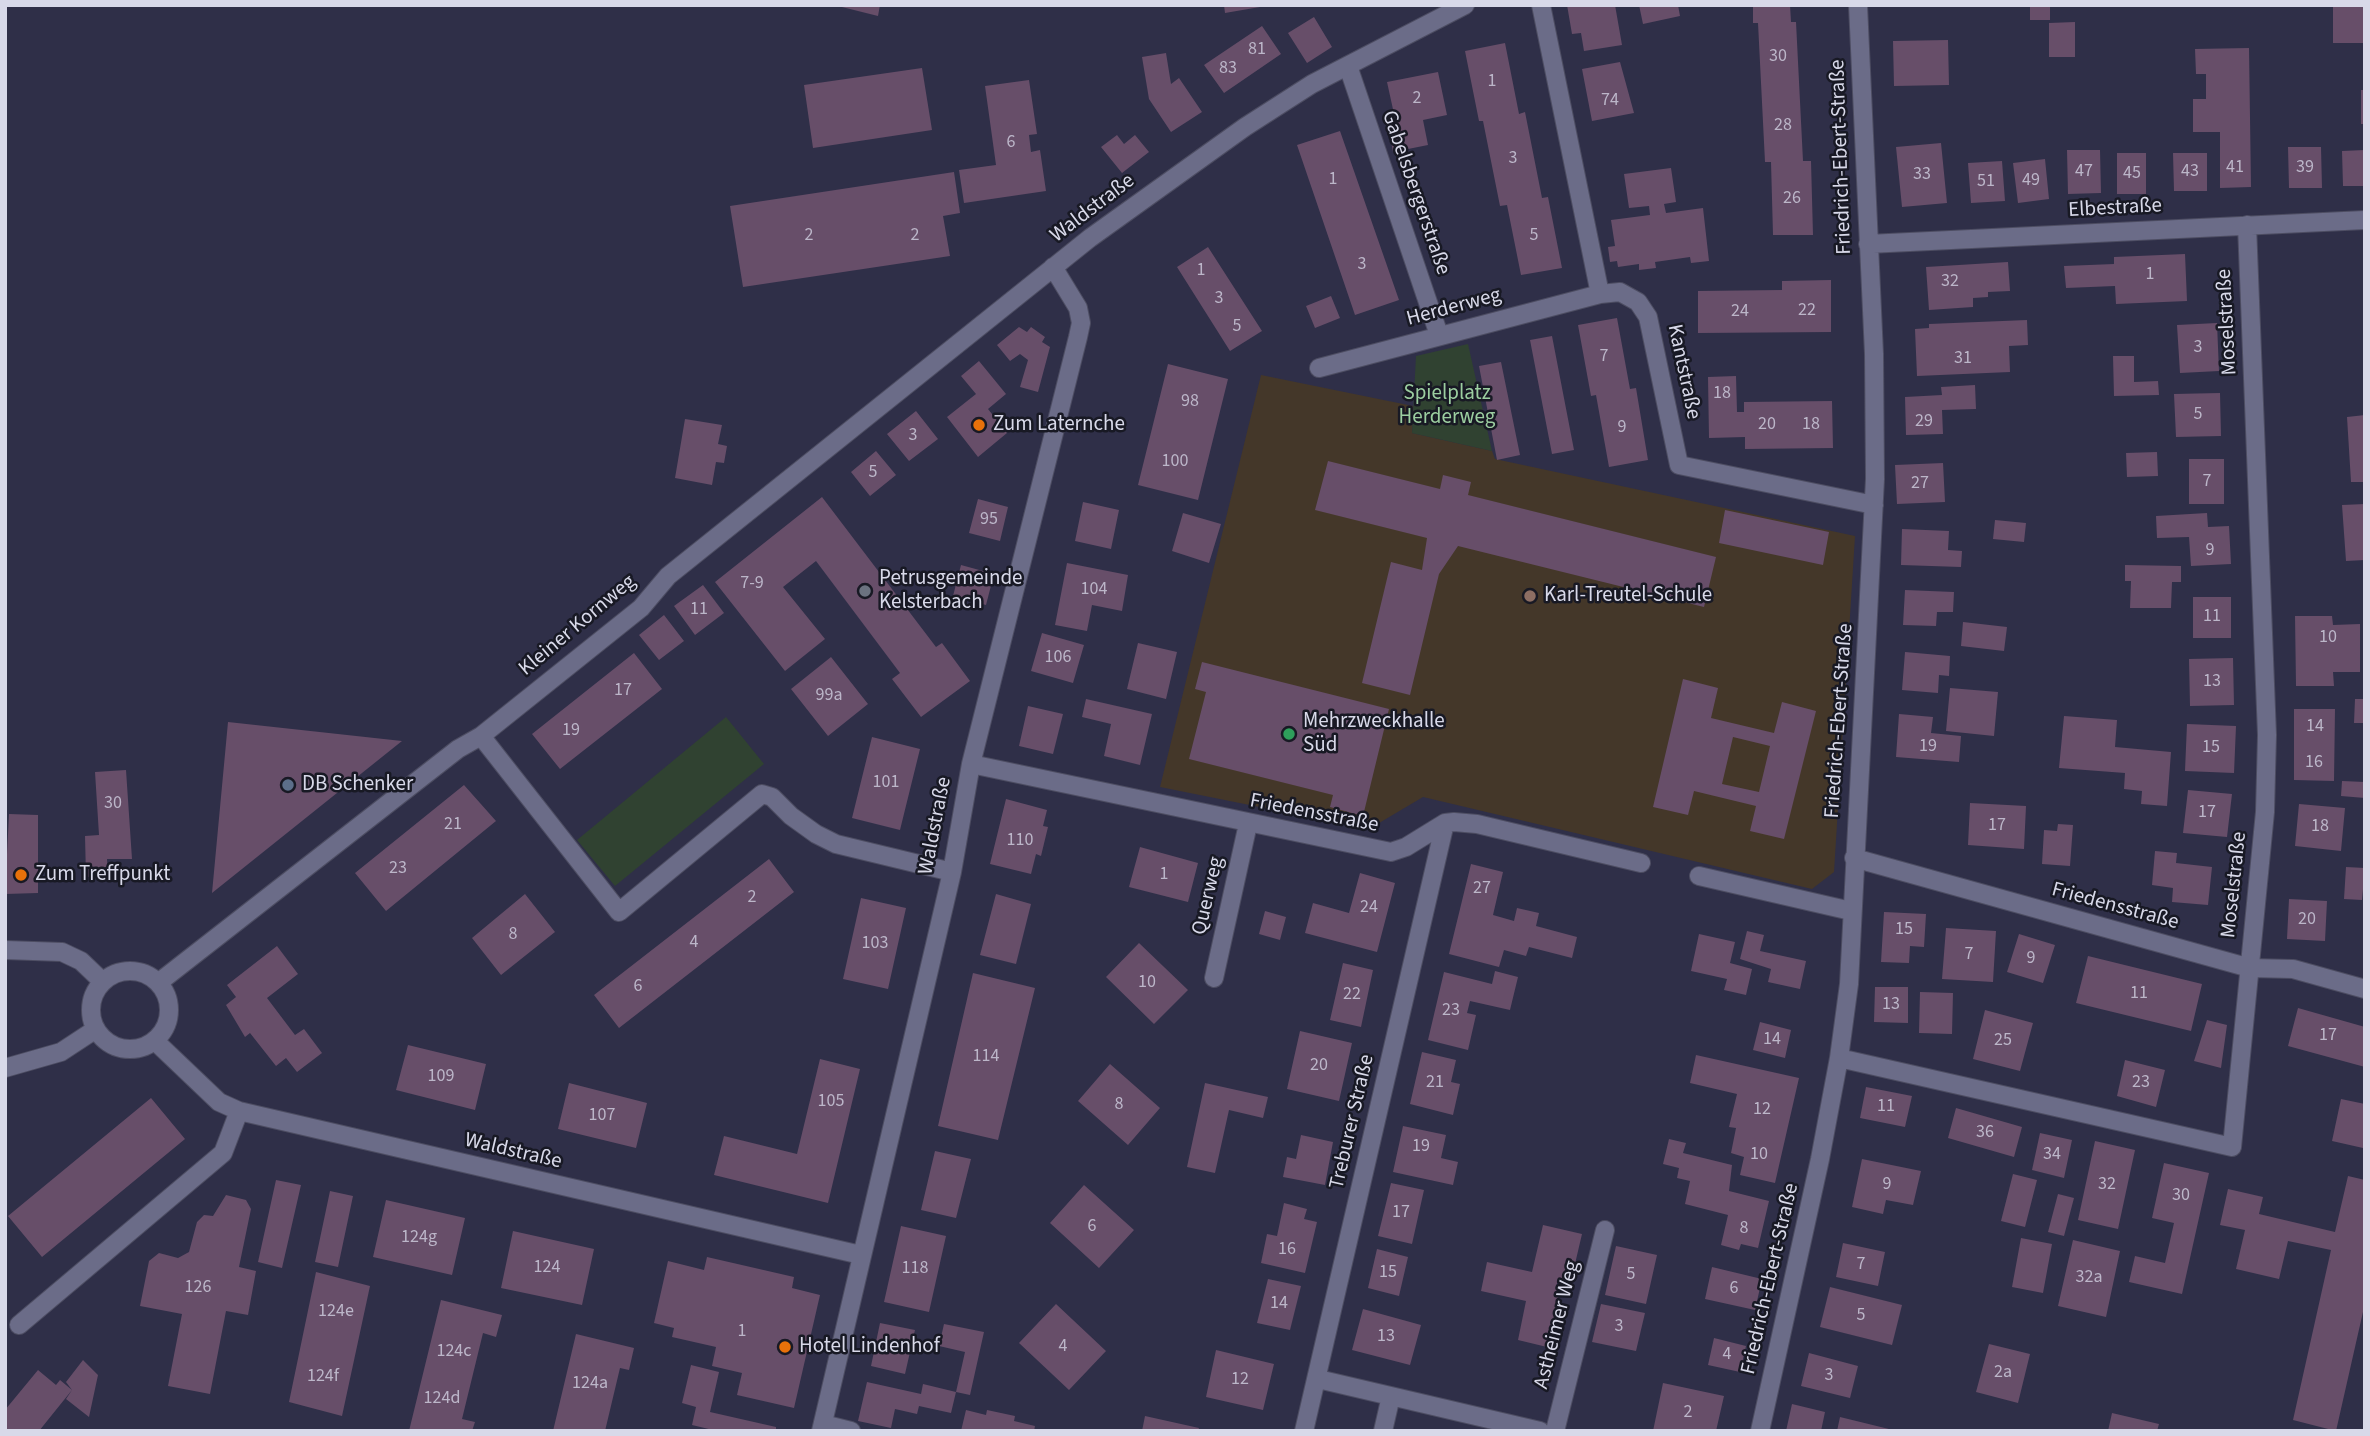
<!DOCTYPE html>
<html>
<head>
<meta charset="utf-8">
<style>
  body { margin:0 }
  #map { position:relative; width:2370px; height:1436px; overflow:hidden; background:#2f2f48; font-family:"Source Sans 3",sans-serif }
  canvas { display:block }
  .frame { position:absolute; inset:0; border:7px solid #d8d9e9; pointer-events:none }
</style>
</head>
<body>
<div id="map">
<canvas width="2370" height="1436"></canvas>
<div class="frame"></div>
</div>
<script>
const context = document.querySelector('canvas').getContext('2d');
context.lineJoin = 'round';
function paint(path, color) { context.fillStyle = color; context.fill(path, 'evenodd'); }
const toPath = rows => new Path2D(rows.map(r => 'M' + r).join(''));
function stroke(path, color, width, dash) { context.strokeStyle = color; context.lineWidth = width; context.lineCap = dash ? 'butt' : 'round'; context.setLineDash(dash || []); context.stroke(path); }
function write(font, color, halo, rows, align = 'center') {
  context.font = font + ' "Source Sans 3",sans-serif'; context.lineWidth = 5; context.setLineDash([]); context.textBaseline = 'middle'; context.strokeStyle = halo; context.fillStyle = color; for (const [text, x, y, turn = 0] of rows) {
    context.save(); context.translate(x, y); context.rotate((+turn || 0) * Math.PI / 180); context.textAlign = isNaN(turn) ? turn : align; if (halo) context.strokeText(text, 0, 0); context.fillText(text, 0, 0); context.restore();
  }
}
paint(toPath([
  [1261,375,1413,406,1412,433,1492,451,1495,459,1855,536,1834,872,1812,889,1423,797,1369,829,1160,787]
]), '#443729');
paint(toPath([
  [1468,344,1492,451,1412,433,1416,356],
  [726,717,764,764,615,886,577,840]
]), '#304231');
paint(toPath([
  [834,5,880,5,878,16],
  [1224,5,1260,5,1260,7,1225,13],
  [1567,5,1615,5,1622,45,1584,51,1581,33,1572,34],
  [1639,5,1678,5,1680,16,1643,24],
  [1753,5,1790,5,1791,22,1796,22,1803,161,1811,161,1813,235,1773,235,1771,162,1765,162,1758,23,1753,23],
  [2030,5,2050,5,2050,20,2030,20],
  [2333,5,2365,5,2365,43,2333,43],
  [1314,17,1332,47,1307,63,1288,33],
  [2075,22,2075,57,2049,57,2049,23],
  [1262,26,1281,54,1224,93,1204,65],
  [1948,40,1949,85,1894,86,1893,41],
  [1505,43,1519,114,1525,112,1542,198,1548,197,1562,268,1521,275,1507,205,1500,206,1483,121,1479,121,1465,51],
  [2249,48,2251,187,2220,188,2220,132,2193,132,2193,99,2206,99,2206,74,2196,74,2195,49],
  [1166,53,1171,84,1179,78,1202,112,1171,132,1149,99,1142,57],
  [1620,62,1634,113,1592,121,1582,69],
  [922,68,932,130,813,148,804,85],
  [1438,72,1447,115,1423,120,1428,145,1393,152,1388,125,1396,123,1387,82],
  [1029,80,1037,134,1029,135,1031,152,1040,150,1046,191,964,203,959,170,996,165,985,86],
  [2361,90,2365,90,2365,124,2361,124],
  [1340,131,1399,300,1355,315,1297,145],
  [1117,135,1124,144,1135,135,1149,152,1122,173,1101,147],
  [1941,143,1947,203,1902,207,1896,147],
  [2288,147,2321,147,2322,188,2289,188],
  [2067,150,2100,150,2101,193,2068,194],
  [2365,150,2365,186,2343,186,2342,151],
  [2117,153,2146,153,2146,194,2117,194],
  [2173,153,2207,153,2207,191,2174,191],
  [2045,159,2049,199,2018,203,2013,163],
  [2002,161,2005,201,1971,203,1968,163],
  [1671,168,1676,202,1664,204,1666,213,1703,208,1709,261,1691,263,1690,257,1655,262,1656,268,1639,270,1639,264,1618,267,1617,261,1610,262,1608,247,1615,246,1611,220,1650,215,1649,206,1629,208,1624,174],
  [954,172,960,213,943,216,950,256,743,287,730,206],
  [1208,247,1262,331,1230,351,1177,267],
  [2185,254,2187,301,2116,304,2115,286,2066,288,2064,266,2114,264,2114,257],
  [2008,262,2010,291,1988,292,1988,297,1973,298,1973,307,1929,310,1926,267],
  [1831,280,1831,332,1698,333,1698,291,1782,290,1782,281],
  [1331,296,1340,318,1315,328,1306,306],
  [1617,318,1630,389,1636,388,1648,460,1609,467,1596,395,1591,396,1578,325],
  [2027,320,2028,345,2009,346,2010,372,1917,376,1915,329,1929,328,1929,324],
  [2217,323,2219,371,2180,373,2177,325],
  [1019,327,1027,332,1031,327,1045,337,1042,342,1050,347,1038,392,1020,387,1028,360,1020,354,1010,361,997,345],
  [1552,336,1574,450,1552,454,1530,340],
  [2113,356,2134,356,2134,382,2158,381,2159,395,2114,396],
  [979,361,1006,394,988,409,1007,433,978,457,947,417,976,394,961,376],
  [1501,362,1520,455,1497,460,1479,366],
  [1168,364,1228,379,1198,500,1138,485],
  [1736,376,1737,412,1744,412,1744,402,1832,401,1833,448,1745,449,1745,437,1709,438,1708,377],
  [1975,385,1976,409,1942,410,1943,434,1906,435,1905,397,1942,395,1941,387],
  [2220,393,2221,436,2176,437,2174,394],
  [916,411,938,439,909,461,887,434],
  [2365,415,2365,482,2351,482,2347,417],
  [685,419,722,425,718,444,727,446,724,463,716,462,712,485,675,478],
  [876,451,896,475,870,496,851,472],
  [2157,452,2158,476,2127,477,2126,453],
  [2189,459,2224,459,2224,504,2189,504],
  [1328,461,1440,489,1443,475,1471,482,1468,495,1716,557,1704,607,1458,546,1439,574,1410,695,1362,683,1391,562,1422,570,1427,538,1315,510],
  [1943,463,1945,502,1897,504,1895,465],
  [822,497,936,647,942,643,970,681,921,717,892,679,900,673,816,561,783,587,825,639,785,671,715,582],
  [978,499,1008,507,1000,541,969,533],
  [1083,502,1119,510,1111,549,1075,541],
  [2365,504,2365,560,2346,561,2342,505],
  [1725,510,1829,532,1823,565,1719,543],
  [1183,513,1221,524,1209,563,1172,551],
  [2207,513,2208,527,2229,526,2231,564,2191,566,2189,537,2157,538,2156,516],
  [1995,520,2026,523,2024,542,1993,539],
  [1902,529,1949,531,1948,550,1962,551,1961,567,1901,565],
  [1067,563,1128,575,1122,611,1092,605,1087,631,1055,625],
  [961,565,994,574,986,605,953,596],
  [2125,565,2181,566,2181,582,2172,582,2171,608,2130,608,2131,581,2125,581],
  [703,585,724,613,695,635,674,606],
  [1905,590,1954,592,1953,612,1937,612,1936,626,1903,625],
  [2193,597,2231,597,2231,638,2193,638],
  [664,615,684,641,659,660,639,635],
  [2295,616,2332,616,2333,625,2360,624,2360,672,2333,672,2334,686,2296,686],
  [1963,622,2007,627,2004,651,1961,646],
  [1042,633,1084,645,1073,683,1031,671],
  [1138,643,1177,652,1166,699,1127,689],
  [1905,652,1950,656,1949,676,1939,675,1938,693,1902,690],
  [634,653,662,689,560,769,532,734],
  [831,657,868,704,828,736,791,689],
  [2233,658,2234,705,2190,706,2189,659],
  [1202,662,1389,709,1363,816,1330,807,1333,795,1189,759,1206,692,1195,689],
  [1683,679,1718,688,1711,718,1774,733,1782,702,1816,711,1784,839,1750,831,1756,806,1694,791,1688,815,1653,807],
  [1733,737,1770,746,1759,792,1722,784],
  [1950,688,1998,692,1994,736,1946,731],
  [1086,699,1152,714,1140,765,1104,756,1111,724,1082,717],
  [2355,699,2365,699,2365,723,2354,723],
  [1028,706,1063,714,1053,754,1019,746],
  [2294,709,2335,709,2334,781,2294,780],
  [1899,714,1933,717,1931,733,1961,736,1959,762,1896,757],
  [2064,716,2117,720,2115,747,2171,752,2167,806,2141,804,2142,791,2124,789,2125,773,2059,768],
  [228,722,402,741,212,893],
  [2187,724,2236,726,2234,773,2185,771],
  [872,737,920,749,900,830,852,818],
  [126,770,132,859,107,859,108,876,86,877,85,836,99,835,95,772],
  [2342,781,2365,782,2365,798,2341,796],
  [464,785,496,821,386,911,355,873],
  [2188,790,2232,794,2227,837,2183,833],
  [1006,799,1047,810,1043,826,1048,827,1041,856,1036,854,1031,874,990,864],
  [1970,803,2026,806,2024,849,1968,845],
  [2299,804,2345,808,2341,851,2295,846],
  [9,814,38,815,38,893,5,894],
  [2058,824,2073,825,2070,866,2042,864,2044,830,2057,831],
  [1140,847,1198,863,1188,902,1129,887],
  [2155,851,2177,853,2176,863,2212,867,2208,905,2172,902,2173,888,2152,885],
  [769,859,794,892,619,1028,594,995],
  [1471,864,1503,872,1493,915,1514,921,1517,908,1539,913,1536,926,1577,937,1572,958,1529,947,1526,956,1504,950,1499,967,1449,954],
  [2346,867,2365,868,2362,900,2344,899],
  [1360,873,1395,883,1377,952,1305,933,1313,903,1349,913],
  [525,894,555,932,501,975,472,938],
  [996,894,1031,904,1016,964,980,955],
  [861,898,906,908,888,989,843,979],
  [2289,899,2327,901,2325,941,2287,939],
  [1265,911,1286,917,1280,940,1259,934],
  [1884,912,1926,914,1924,947,1910,946,1909,963,1881,962],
  [1946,928,1996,931,1993,982,1942,979],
  [1747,931,1764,935,1760,951,1806,961,1800,989,1768,982,1771,969,1740,959],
  [1699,934,1735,942,1730,963,1752,969,1746,995,1724,990,1727,979,1691,971],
  [2019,934,2055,945,2043,983,2007,972],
  [1139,943,1188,990,1154,1024,1106,977],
  [277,946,298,974,267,998,295,1035,304,1029,322,1053,297,1072,286,1058,276,1066,250,1033,245,1037,226,1005,236,997,227,985],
  [2088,956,2202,984,2191,1031,2076,1003],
  [1343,963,1373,970,1361,1027,1330,1020],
  [1495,971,1518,977,1510,1010,1470,1001,1467,1013,1476,1015,1468,1050,1428,1040,1444,972,1492,984],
  [973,973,1035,988,998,1140,938,1126],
  [1875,987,1908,987,1908,1023,1874,1022],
  [1920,992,1953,993,1952,1034,1919,1033],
  [2298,1008,2365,1027,2365,1067,2288,1046],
  [1985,1010,2033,1023,2020,1071,1973,1059],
  [2207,1020,2227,1025,2221,1068,2194,1061],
  [1760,1022,1791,1030,1785,1058,1753,1050],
  [1300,1031,1352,1043,1339,1101,1287,1089],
  [408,1045,486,1064,475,1110,396,1090],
  [1422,1052,1456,1060,1451,1082,1460,1084,1453,1115,1410,1104],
  [1696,1055,1799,1078,1775,1183,1740,1175,1744,1157,1731,1153,1736,1128,1729,1127,1737,1094,1690,1083],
  [820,1059,860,1069,828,1203,714,1175,724,1136,797,1154],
  [2125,1060,2165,1070,2156,1107,2117,1096],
  [1110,1064,1160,1108,1128,1145,1078,1101],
  [569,1083,647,1103,636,1148,558,1129],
  [1205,1083,1268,1097,1263,1118,1229,1110,1215,1173,1187,1167],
  [1866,1087,1912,1096,1905,1127,1860,1118],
  [151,1098,185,1139,42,1257,8,1216],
  [2341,1099,2365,1104,2363,1148,2332,1141],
  [1956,1108,2022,1127,2014,1157,1948,1138],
  [1403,1126,1446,1135,1441,1158,1458,1162,1453,1185,1393,1172],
  [2040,1133,2072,1140,2064,1178,2032,1170],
  [1301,1135,1333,1142,1325,1185,1283,1177,1287,1157,1296,1159],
  [1669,1139,1686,1143,1683,1153,1732,1165,1729,1191,1769,1201,1758,1248,1741,1244,1739,1250,1721,1245,1728,1215,1685,1204,1690,1181,1677,1178,1679,1168,1663,1164],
  [2095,1141,2135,1150,2118,1229,2078,1220],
  [935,1151,971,1159,956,1218,921,1210],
  [1862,1159,1921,1171,1913,1205,1886,1200,1883,1214,1852,1207],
  [2164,1163,2209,1173,2182,1294,2129,1282,2135,1256,2165,1263,2174,1223,2152,1218],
  [2013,1174,2037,1180,2025,1227,2001,1221],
  [2348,1176,2365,1180,2365,1303,2336,1431,2293,1420,2331,1250,2288,1241,2279,1279,2236,1269,2245,1230,2220,1225,2228,1189,2263,1197,2259,1214,2335,1232],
  [276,1180,301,1185,282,1268,258,1262],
  [1391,1183,1424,1190,1412,1244,1378,1236],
  [1084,1185,1134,1230,1099,1268,1050,1223],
  [330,1191,353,1196,338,1267,315,1262],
  [2058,1194,2074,1198,2064,1236,2048,1232],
  [226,1195,246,1200,251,1209,239,1267,256,1271,248,1315,226,1311,210,1394,168,1386,182,1314,140,1306,149,1261,159,1253,178,1258,189,1252,197,1222,204,1215,213,1216],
  [386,1200,465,1218,452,1275,373,1257],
  [1284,1203,1307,1209,1304,1219,1317,1222,1305,1273,1261,1263,1267,1234,1277,1236],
  [1543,1225,1582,1234,1571,1281,1558,1278,1556,1289,1560,1290,1547,1347,1518,1340,1526,1301,1481,1291,1487,1262,1532,1272],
  [901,1226,946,1236,929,1312,884,1302],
  [513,1231,594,1249,582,1305,501,1288],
  [2021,1238,2052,1244,2043,1293,2012,1287],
  [2073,1240,2120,1251,2106,1317,2058,1306],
  [1843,1243,1885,1252,1878,1286,1836,1277],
  [1616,1246,1657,1255,1646,1304,1605,1295],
  [1377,1249,1408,1257,1399,1296,1368,1288],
  [707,1257,794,1277,792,1288,820,1295,794,1408,737,1395,742,1373,712,1366,716,1347,672,1337,674,1328,654,1323,668,1261,704,1270],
  [1712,1267,1762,1279,1755,1310,1705,1299],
  [316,1272,370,1286,342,1416,289,1402],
  [1268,1279,1301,1286,1290,1330,1257,1323],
  [1830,1287,1902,1305,1892,1345,1820,1327],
  [441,1300,502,1315,496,1337,483,1333,462,1419,475,1422,472,1431,409,1431],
  [1056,1304,1106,1351,1069,1390,1019,1343],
  [1601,1304,1645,1313,1636,1351,1592,1342],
  [1363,1309,1421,1325,1410,1365,1352,1350],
  [880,1323,915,1330,905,1374,871,1366],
  [944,1324,984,1332,970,1395,956,1392,965,1352,939,1346],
  [576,1334,634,1348,629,1370,620,1368,605,1431,553,1431],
  [1714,1338,1746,1346,1740,1372,1708,1365],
  [1989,1344,2030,1354,2018,1403,1976,1392],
  [1216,1350,1274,1364,1263,1410,1206,1397],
  [1809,1353,1858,1366,1850,1398,1801,1386],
  [83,1360,98,1375,89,1417,66,1399,72,1390,39,1431,5,1431,5,1410,38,1370,56,1385,60,1380,72,1390,66,1382],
  [691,1365,719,1372,710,1412,776,1427,776,1431,717,1431,692,1425,696,1407,682,1403],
  [867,1382,921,1394,923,1384,956,1392,951,1413,919,1406,917,1414,895,1409,891,1428,858,1421],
  [1663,1383,1724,1396,1716,1431,1653,1431],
  [1792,1404,1825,1412,1821,1431,1786,1431],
  [966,1410,986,1415,987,1410,1015,1416,1014,1421,1035,1426,1034,1431,961,1431],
  [2112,1413,2159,1424,2157,1431,2108,1431],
  [1145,1416,1199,1428,1198,1431,1142,1431],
  [1840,1417,1893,1430,1893,1431,1837,1431]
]), '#674e69');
const minor = toPath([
  [1541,5,1600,294],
  [1348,66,1439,335],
  [1868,244,2365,220],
  [1319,368,1600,294,1620,292,1638,302,1648,317,1679,465,1874,505],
  [481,736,619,912,762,794,772,797,791,816,816,834,836,844,952,872],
  [971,764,1391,852,1406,847,1445,823,1454,822,1477,824,1641,863],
  [1854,858,2250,968,2293,969,2365,989],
  [1699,876,1851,911],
  [5,950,62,952,81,961,103,982],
  '91 1010a39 39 0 1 1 78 0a39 39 0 1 1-78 0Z',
  [1214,978,1248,824],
  [158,983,458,749,481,736,641,608,668,576,1090,238,1245,127,1312,84,1465,5],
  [155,1041,219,1102,239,1111,861,1255],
  [1839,1058,2232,1147,2265,812,2267,735,2247,225],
  [5,1068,61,1052,96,1029],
  [19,1325,223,1153,239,1111],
  [1318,1379,1540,1431],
  [823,1424,851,1431],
  [821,1431,952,872,971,764,1078,337,1081,323,1078,308,1053,267],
  [1304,1431,1445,823],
  [1383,1431,1391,1396],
  [1555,1431,1605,1230],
  [1760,1431,1820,1159,1839,1058,1849,984,1875,479,1874,354,1858,5]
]);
stroke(minor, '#4d4d62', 20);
stroke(minor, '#6b6c88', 18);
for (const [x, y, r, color] of [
  [979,425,7,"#e8710a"],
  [865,591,7,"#6b7280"],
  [1530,596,7,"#8d6e63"],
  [1289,734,7,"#2e9e5b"],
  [288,785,7,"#5c6f8a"],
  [21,875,7,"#e8710a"],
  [785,1347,7,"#e8710a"]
]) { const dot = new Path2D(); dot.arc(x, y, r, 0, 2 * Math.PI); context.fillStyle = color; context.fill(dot); stroke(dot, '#181924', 2.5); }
write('18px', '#bcb6c9', null, [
  ["81",1257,50],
  ["30",1778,57],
  ["83",1228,69],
  ["1",1492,82],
  ["2",1417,99],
  ["74",1610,101],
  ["28",1783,126],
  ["6",1011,143],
  ["3",1513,159],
  ["41",2235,168],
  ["39",2305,168],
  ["47",2084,172],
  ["43",2190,172],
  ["45",2132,174],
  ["33",1922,175],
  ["1",1333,180],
  ["49",2031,181],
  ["51",1986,182],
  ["26",1792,199],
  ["2",809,236],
  ["2",915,236],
  ["5",1534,236],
  ["3",1362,265],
  ["1",1201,271],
  ["1",2150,275],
  ["32",1950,282],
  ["3",1219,299],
  ["22",1807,311],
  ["24",1740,312],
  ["5",1237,327],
  ["3",2198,348],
  ["7",1604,357],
  ["31",1963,359],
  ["18",1722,394],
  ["98",1190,402],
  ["5",2198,415],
  ["29",1924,422],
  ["20",1767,425],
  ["18",1811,425],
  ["9",1622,428],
  ["3",913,436],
  ["100",1175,462],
  ["5",873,473],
  ["7",2207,482],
  ["27",1920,484],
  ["95",989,520],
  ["9",2210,551],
  ["7-9",752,584],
  ["104",1094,590],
  ["11",699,610],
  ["11",2212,617],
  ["10",2328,638],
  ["106",1058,658],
  ["13",2212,682],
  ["17",623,691],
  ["99a",829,696],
  ["14",2315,727],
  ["19",571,731],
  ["19",1928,747],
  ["15",2211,748],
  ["16",2314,763],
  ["101",886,783],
  ["30",113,804],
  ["17",2207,813],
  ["21",453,825],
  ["17",1997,826],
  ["18",2320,827],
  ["110",1020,841],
  ["23",398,869],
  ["1",1164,875],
  ["27",1482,889],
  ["2",752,898],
  ["24",1369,908],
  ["20",2307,920],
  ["15",1904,930],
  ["8",513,935],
  ["4",694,943],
  ["103",875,944],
  ["7",1969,955],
  ["9",2031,959],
  ["10",1147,983],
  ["6",638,987],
  ["11",2139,994],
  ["22",1352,995],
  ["13",1891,1005],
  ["23",1451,1011],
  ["17",2328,1036],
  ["14",1772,1040],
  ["25",2003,1041],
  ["114",986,1057],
  ["20",1319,1066],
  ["109",441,1077],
  ["21",1435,1083],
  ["23",2141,1083],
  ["105",831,1102],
  ["8",1119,1105],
  ["11",1886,1107],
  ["12",1762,1110],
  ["107",602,1116],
  ["36",1985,1133],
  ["19",1421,1147],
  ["10",1759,1155],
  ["34",2052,1155],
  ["9",1887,1185],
  ["32",2107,1185],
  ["30",2181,1196],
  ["17",1401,1213],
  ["6",1092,1227],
  ["8",1744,1229],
  ["124g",419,1238],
  ["16",1287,1250],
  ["7",1861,1265],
  ["124",547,1268],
  ["118",915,1269],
  ["15",1388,1273],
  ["5",1631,1275],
  ["32a",2089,1278],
  ["126",198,1288],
  ["6",1734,1289],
  ["14",1279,1304],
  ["124e",336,1312],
  ["5",1861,1316],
  ["3",1619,1327],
  ["1",742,1332],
  ["13",1386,1337],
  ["4",1063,1347],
  ["124c",454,1352],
  ["4",1727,1355],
  ["2a",2003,1373],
  ["3",1829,1376],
  ["124f",323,1377],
  ["12",1240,1380],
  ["124a",590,1384],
  ["124d",442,1399],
  ["2",1688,1413]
]);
write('21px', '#d8d9e9', '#181924', [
  ["Friedrich-Ebert-Straße",1842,157,-92],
  ["Gabelsbergerstraße",1415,193,71],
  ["Waldstraße",1093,209,-37],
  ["Elbestraße",2115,209,-3],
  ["Herderweg",1454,308,-15],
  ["Moselstraße",2228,322,-93],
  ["Kantstraße",1683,372,78],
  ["Kleiner Kornweg",578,626,-40],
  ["Friedrich-Ebert-Straße",1840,721,-86],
  ["Friedensstraße",1314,814,11],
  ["Waldstraße",936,826,-79],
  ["Moselstraße",2235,885,-84],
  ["Querweg",1209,896,-77],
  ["Friedensstraße",2115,907,15],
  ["Treburer Straße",1353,1122,-77],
  ["Waldstraße",513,1152,13],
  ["Friedrich-Ebert-Straße",1771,1279,-77],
  ["Astheimer Weg",1558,1325,-76]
]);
write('21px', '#9ccea0', '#181924', [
  ["Spielplatz",1447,394],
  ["Herderweg",1447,418]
]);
write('21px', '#d8d9e9', '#181924', [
  ["Zum Laternche",993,425],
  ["Petrusgemeinde",879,579],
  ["Kelsterbach",879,603],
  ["Karl-Treutel-Schule",1544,596],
  ["Mehrzweckhalle",1303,722],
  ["Süd",1303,746],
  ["DB Schenker",302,785],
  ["Zum Treffpunkt",35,875],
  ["Hotel Lindenhof",799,1347]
], 'left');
</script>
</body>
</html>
